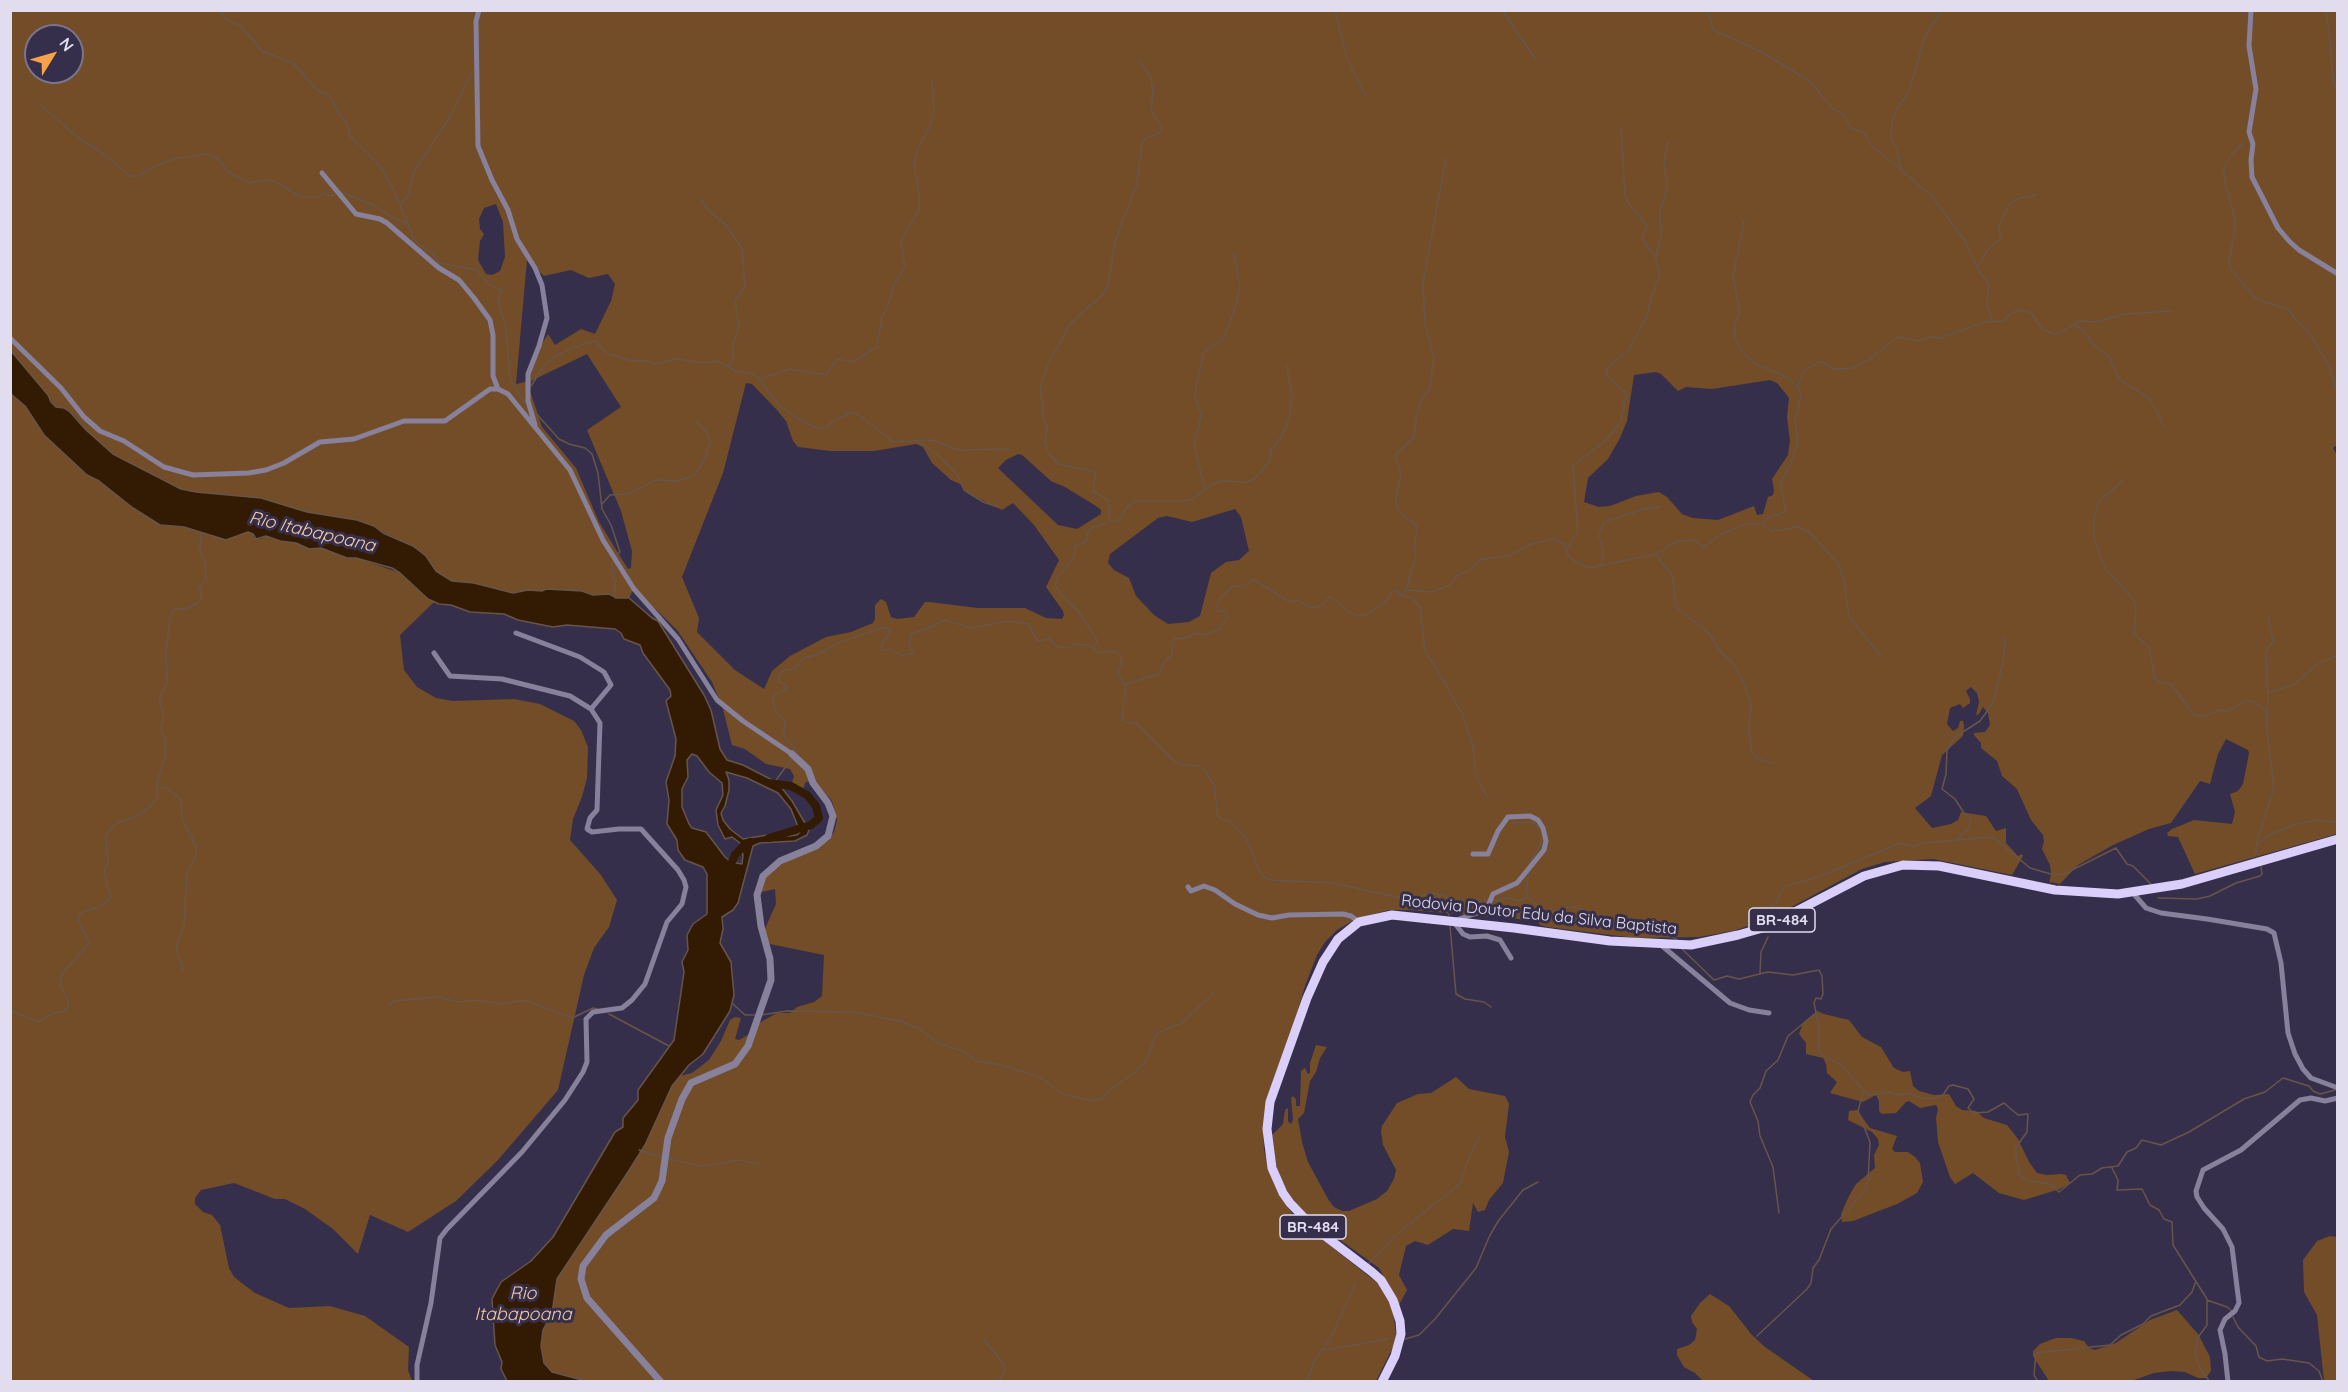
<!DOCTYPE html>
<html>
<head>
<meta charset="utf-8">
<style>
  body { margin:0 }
  #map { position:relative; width:2348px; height:1392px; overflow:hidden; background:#362f4b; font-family:Quicksand,sans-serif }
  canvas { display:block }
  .frame { position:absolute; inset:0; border:12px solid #e1ddef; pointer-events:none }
  .north { position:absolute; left:24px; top:24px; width:60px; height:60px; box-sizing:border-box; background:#362f4b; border:2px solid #7a758d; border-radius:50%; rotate:53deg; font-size:16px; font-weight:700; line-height:24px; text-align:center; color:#e1ddef }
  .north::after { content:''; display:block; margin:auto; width:21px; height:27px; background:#f7a149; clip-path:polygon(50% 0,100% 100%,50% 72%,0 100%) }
</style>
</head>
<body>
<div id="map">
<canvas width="2348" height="1392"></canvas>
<div class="frame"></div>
<div class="north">N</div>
</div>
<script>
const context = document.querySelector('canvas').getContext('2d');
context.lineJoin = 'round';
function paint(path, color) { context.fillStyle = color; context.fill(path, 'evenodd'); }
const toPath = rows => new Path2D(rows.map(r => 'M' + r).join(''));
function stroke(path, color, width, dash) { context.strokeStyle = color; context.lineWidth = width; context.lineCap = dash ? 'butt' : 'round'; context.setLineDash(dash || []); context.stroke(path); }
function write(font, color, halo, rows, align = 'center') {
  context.font = font + ' Quicksand,sans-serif'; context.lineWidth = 6; context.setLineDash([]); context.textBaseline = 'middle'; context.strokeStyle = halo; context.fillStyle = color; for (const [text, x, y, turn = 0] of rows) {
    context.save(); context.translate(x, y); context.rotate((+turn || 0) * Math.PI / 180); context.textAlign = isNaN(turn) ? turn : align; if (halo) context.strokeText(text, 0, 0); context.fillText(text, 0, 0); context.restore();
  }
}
paint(toPath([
  [10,11,2337,11,2338,444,2333,448,2338,457,2337,834,2195,874,2178,837,2168,836,2167,833,2172,829,2194,820,2232,824,2235,812,2230,794,2238,791,2243,784,2249,753,2248,750,2226,739,2218,754,2210,784,2200,781,2171,823,2149,829,2113,845,2078,865,2060,884,2051,882,2049,885,2051,873,2050,865,2042,849,2044,841,2043,835,2031,820,2017,789,2002,776,1997,761,1981,748,1981,743,1974,735,1974,733,1985,732,1990,725,1988,713,1983,707,1979,714,1976,715,1979,702,1977,693,1971,687,1966,691,1970,699,1970,703,1963,708,1960,704,1950,708,1947,724,1953,731,1958,728,1960,721,1963,721,1964,726,1963,736,1942,755,1931,796,1915,808,1932,828,1951,824,1958,820,1961,812,1986,816,1996,831,2006,828,2006,843,2018,856,2022,854,2023,856,2012,875,1933,859,1885,862,1862,869,1769,919,1733,931,1699,937,1635,938,1547,927,1540,925,1538,922,1518,919,1410,910,1389,910,1358,918,1337,930,1325,942,1317,955,1305,986,1263,1127,1264,1150,1269,1170,1278,1191,1295,1218,1380,1285,1392,1306,1396,1334,1393,1347,1376,1381,586,1382,552,1372,544,1363,541,1346,543,1330,550,1319,557,1279,628,1172,645,1145,672,1086,680,1076,692,1073,709,1060,721,1041,730,1020,735,1017,741,1018,735,1039,739,1040,748,1035,752,1027,777,1013,790,1013,797,1007,814,1002,822,996,824,955,770,944,764,937,764,931,776,904,775,889,758,893,760,883,774,868,828,841,834,832,837,820,832,801,818,786,808,781,805,783,802,794,791,786,794,776,790,769,766,764,745,749,732,745,723,709,712,682,677,630,634,588,629,598,620,599,609,594,593,595,582,591,546,589,542,591,528,590,513,593,474,583,452,581,435,571,420,551,413,546,357,520,307,512,261,498,196,492,181,489,113,454,86,430,75,416,64,408,56,407,11,351],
  [36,36,72,36,72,72,36,72],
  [496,204,503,222,505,257,500,271,492,275,486,274,478,260,480,241,484,234,480,229,479,219,484,208],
  [527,260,544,276,571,270,589,278,608,274,615,284,611,301,595,334,581,329,555,345,548,334,535,355,525,382,516,384],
  [587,354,621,407,587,430,621,511,632,551,631,568,628,569,599,522,576,468,542,427,530,391,531,381],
  [1656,372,1661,374,1678,391,1686,387,1712,389,1770,380,1777,383,1786,394,1789,398,1787,417,1790,441,1788,455,1772,479,1774,490,1773,495,1768,497,1763,514,1757,515,1754,506,1718,520,1693,518,1682,514,1667,497,1659,492,1636,496,1610,506,1599,507,1584,502,1588,478,1608,459,1620,438,1627,421,1634,375],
  [746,383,752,384,777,410,786,421,793,441,798,447,830,451,874,451,916,444,923,447,932,463,951,480,962,485,966,492,1002,510,1013,503,1034,525,1059,560,1046,587,1063,611,1064,615,1062,619,1046,618,1025,608,978,608,929,602,925,602,914,617,897,619,891,617,886,602,881,599,875,605,875,619,873,623,851,632,826,637,790,656,772,671,764,689,735,670,697,632,699,618,682,577,723,473],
  [1018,454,1022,455,1051,481,1065,487,1096,506,1101,510,1101,514,1077,529,1058,525,998,468,1006,460],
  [1235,509,1241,517,1249,551,1239,560,1226,562,1211,573,1200,616,1189,622,1168,624,1154,615,1136,596,1129,578,1114,570,1108,563,1110,554,1158,518,1167,516,1192,522],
  [10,394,25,406,44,435,87,475,99,481,133,508,160,525,184,527,226,540,248,532,253,534,254,538,261,539,266,536,296,542,309,549,321,548,344,557,360,559,400,573,423,595,434,602,400,635,404,670,417,687,436,698,453,701,514,699,540,704,574,721,581,730,588,747,587,778,582,797,573,819,570,840,601,875,617,900,609,927,594,948,584,975,558,1090,498,1160,456,1201,408,1232,370,1215,358,1254,333,1229,305,1209,285,1199,275,1199,234,1183,201,1190,195,1198,195,1204,203,1212,212,1215,220,1225,229,1268,234,1277,255,1293,289,1308,330,1306,365,1316,409,1347,408,1370,412,1381,11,1381],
  [1817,1011,1824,1014,1849,1020,1862,1037,1881,1047,1894,1068,1903,1072,1910,1071,1913,1086,1919,1091,1934,1095,1949,1094,1956,1106,1962,1110,1976,1111,1984,1118,2007,1125,2018,1139,2029,1162,2037,1173,2047,1175,2062,1174,2066,1175,2070,1183,2060,1189,2024,1200,1999,1193,1973,1173,1955,1184,1950,1177,1938,1142,1936,1118,1938,1109,1936,1105,1920,1108,1909,1101,1906,1102,1896,1113,1882,1114,1879,1111,1879,1101,1876,1095,1863,1102,1830,1093,1837,1082,1827,1073,1826,1064,1823,1058,1806,1054,1806,1043,1799,1034,1803,1023],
  [1316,1045,1327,1047,1320,1058,1316,1072,1310,1081,1304,1113,1298,1119,1302,1142,1308,1162,1328,1199,1334,1207,1342,1211,1349,1211,1377,1199,1387,1191,1394,1179,1396,1170,1383,1145,1381,1132,1382,1126,1397,1103,1418,1094,1431,1093,1456,1077,1469,1089,1505,1096,1509,1104,1505,1137,1509,1152,1503,1183,1489,1200,1485,1210,1478,1212,1473,1203,1469,1231,1453,1229,1428,1245,1415,1241,1406,1246,1399,1275,1407,1290,1399,1305,1379,1268,1300,1211,1285,1187,1277,1169,1273,1149,1272,1135,1283,1124,1285,1110,1288,1108,1288,1121,1291,1124,1293,1120,1291,1098,1293,1096,1296,1099,1296,1106,1300,1106,1301,1071,1305,1068,1308,1074,1310,1073,1310,1063],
  [1857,1110,1870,1128,1897,1136,1892,1149,1895,1152,1908,1152,1915,1157,1920,1163,1923,1182,1917,1193,1897,1204,1853,1221,1842,1222,1841,1214,1849,1196,1856,1184,1875,1168,1874,1155,1879,1145,1878,1139,1872,1132,1848,1120,1849,1111],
  [2330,1236,2338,1237,2337,1381,2324,1381,2317,1315,2304,1292,2303,1260,2317,1241],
  [1710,1294,1729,1306,1752,1335,1765,1347,1814,1381,1703,1381,1695,1373,1684,1367,1677,1355,1677,1349,1689,1345,1695,1340,1697,1329,1692,1322,1691,1316,1700,1303],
  [2177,1310,2198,1334,2210,1357,2211,1371,2206,1378,2198,1378,2185,1372,2171,1371,2154,1373,2131,1381,2049,1381,2033,1356,2033,1351,2040,1344,2056,1338,2071,1338,2084,1341,2089,1348,2095,1350,2116,1343,2150,1320]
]), '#734d27');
const water = toPath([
  [11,351,48,395,51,402,56,407,64,408,70,412,86,430,113,454,181,489,196,492,261,498,307,512,357,520,374,526,383,533,413,546,426,556,436,571,452,581,474,583,513,593,528,590,542,591,546,589,582,591,593,595,609,594,617,598,629,598,652,618,658,621,704,695,711,710,720,749,727,760,743,765,778,783,792,801,809,830,807,835,795,841,760,843,753,846,738,903,733,910,722,917,723,929,720,943,731,962,734,995,730,1011,703,1054,689,1065,672,1086,645,1145,628,1172,557,1279,552,1313,543,1330,541,1346,544,1363,552,1372,586,1381,507,1381,501,1369,502,1362,495,1345,492,1299,501,1282,531,1261,553,1237,615,1132,623,1127,623,1118,638,1100,638,1090,674,1040,684,972,682,962,688,950,687,935,693,924,707,914,707,874,703,867,685,860,678,850,677,840,667,824,669,800,666,782,675,756,676,739,666,701,671,696,670,690,643,653,640,645,624,639,621,633,615,629,567,625,553,627,518,620,504,614,470,612,451,605,439,604,428,599,400,573,392,568,356,558,347,558,321,548,309,549,296,543,280,541,266,536,256,539,253,534,248,532,226,540,184,527,160,525,133,508,99,481,87,475,44,435,25,406,11,394,11,351],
  [692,754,697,756,709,772,722,783,723,795,716,810,718,825,725,839,732,837,740,843,743,855,742,864,731,862,725,857,706,832,692,828,689,824,682,807,682,789,688,777,687,760,692,754],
  [726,772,747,778,778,793,791,809,800,832,797,835,789,836,768,835,743,839,730,829,723,820,721,813,725,806,729,790,729,780,726,772]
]);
paint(water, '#331b03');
stroke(water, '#67554a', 1.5);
stroke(toPath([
  [218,10,228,21,241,26,262,51,293,63,317,90,330,96,338,113,347,123,350,136,375,160,383,171,394,190,413,237,418,243,436,256,439,263,477,270,488,284,501,290,498,301,506,328,510,379,526,405],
  [1335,10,1347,59,1365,95],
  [1502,10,1536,60],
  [1708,10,1713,30,1758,50,1811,82,1832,108,1844,115,1851,128,1865,133,1870,144,1931,195,1965,241,1978,269,1989,284,1987,306,1992,318,1991,321],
  [2326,10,2330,38,2333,81,2338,94],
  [39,104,80,139,101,152,130,176,139,176,153,167,175,159,205,154,218,158,228,172,249,183,265,180,276,182,299,196,317,198,324,193,331,196,336,194],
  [1621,127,1625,194,1627,201,1647,226,1642,239,1655,256],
  [2243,143,2231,155,2224,168,2225,181,2236,224,2229,262,2230,268,2256,299,2288,309,2295,319,2308,331,2330,367,2338,397],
  [1901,169,1897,151,1891,137,1892,123,1896,110,1909,92,1925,36,1940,13],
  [341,192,371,204,393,218,407,223],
  [700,199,711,213,724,223,742,248,745,286,735,300,739,325,732,349,734,358,728,366],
  [400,204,408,196,414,172,450,117,472,72],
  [1744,220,1733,277,1740,312,1734,327,1735,338,1741,350,1754,363,1785,376,1798,386,1801,396,1795,421,1798,442,1790,466,1780,483,1786,512,1769,517,1763,524],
  [1978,267,1986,252,2000,239,1999,226,2009,205,2017,199,2036,195],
  [2074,325,2082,329,2093,344,2110,358,2119,379,2150,399,2166,430],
  [761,379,789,369,826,375,837,359,853,362,877,347,882,318,888,306,893,287,905,266,901,241,918,211,920,199,914,163,917,151,931,124,934,107,932,81],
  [531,386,543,367,553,358,569,349,595,341,607,353,632,361,643,360,655,364,678,359,704,363,717,361,736,371,755,374,779,405,797,418,817,428,826,428,833,421,851,412,859,415,893,442,933,440,958,450,1009,449],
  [1798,386,1804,371,1819,362,1823,362,1835,369,1853,368,1871,358,1897,337,1919,341,1928,337,1940,338,1985,322,2003,321,2010,314,2019,310,2031,313,2043,330,2055,334,2062,332,2080,321,2095,322,2125,314,2171,311],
  [533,410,559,439,569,444,585,448,592,454,598,473,602,509,611,525,620,552,616,556],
  [918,441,944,460,958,476,964,490,983,502,998,507],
  [2124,480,2099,501,2094,518,2094,538,2105,568,2134,600,2136,609,2134,634,2149,647,2155,679,2159,682,2171,684,2194,715,2204,716,2220,710,2228,711,2247,700,2256,703,2266,712],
  [1205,489,1194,446,1201,417,1195,395,1196,386,1204,352,1224,338,1236,306,1240,286,1234,254],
  [602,504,610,495,628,494,656,480,678,481,695,475,706,457,710,441,706,431,695,421],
  [1110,520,1108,500,1093,491,1096,474,1092,471,1058,464,1048,452,1045,442,1047,426,1042,414,1043,406,1040,390,1047,366,1070,324,1103,294,1108,286,1116,238,1137,185,1142,144,1146,138,1159,133,1162,128,1151,109,1153,93,1151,78,1140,61],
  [1111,521,1115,522,1120,519,1128,506,1135,501,1186,501,1193,499,1211,485,1222,481,1245,482,1254,479,1269,462,1271,450,1281,437,1289,419,1292,398,1287,366],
  [1567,548,1570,546,1573,538,1578,533,1573,466,1606,440,1622,420,1621,414,1624,410,1624,401,1627,398,1624,392,1607,376,1606,369,1629,349,1647,317,1651,297,1660,276,1656,258,1661,234,1660,211,1668,186,1664,163,1668,141],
  [1655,554,1673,576,1676,605,1678,609,1709,633,1719,650,1733,663,1742,679,1751,704,1749,731,1752,752,1756,758,1774,764],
  [612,564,612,573,615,582,615,598],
  [1601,565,1604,553,1599,536,1604,522,1644,509,1660,507],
  [1406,590,1430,592,1440,589,1449,585,1458,575,1468,571,1480,560,1511,555,1528,545,1554,539,1564,544,1569,557,1574,561,1589,568,1647,556,1663,551,1669,545,1680,541,1693,540,1704,547,1721,534,1745,524,1762,524,1771,531,1799,527,1809,532,1838,563,1844,581,1849,617,1882,657],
  [1402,594,1406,590,1416,556,1414,547,1417,529,1416,525,1398,511,1396,500,1401,473,1395,455,1413,439,1419,405,1429,389,1434,358,1425,323,1423,283,1446,158],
  [1094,647,1097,642,1096,638,1079,612,1062,596,1055,585,1058,577,1075,556,1075,546,1086,541,1088,532,1092,528,1106,523],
  [1126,684,1159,674,1164,662,1172,655,1172,643,1175,639,1186,638,1196,633,1206,635,1219,629,1228,617,1225,611,1218,612,1217,605,1220,598,1233,586,1245,586,1253,579,1288,601,1299,601,1312,608,1323,605,1330,596,1350,613,1358,616,1366,615,1386,602,1392,591,1396,590,1400,595,1412,598,1420,607,1425,650,1462,713,1473,745,1476,776,1488,798],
  [2268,693,2295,684,2316,665,2338,655],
  [795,754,796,750,784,736,785,720,776,712,773,701,775,694,788,689,787,686,778,681,780,673,785,670,794,669,804,658,816,655,843,641,885,627,891,630,882,645,882,650,891,649,901,656,913,653,909,643,912,634,931,627,944,620,972,628,1008,621,1028,624,1038,641,1049,639,1058,647,1069,648,1075,644,1087,645,1092,647,1098,653,1112,651,1120,655,1122,661,1118,674,1126,686,1122,720,1125,722,1136,723,1174,761,1183,765,1198,766,1205,771,1214,785,1218,816,1221,819,1230,821,1246,838,1260,872,1265,878,1271,880,1333,883,1405,899,1433,893,1442,895,1460,903,1473,903,1489,899],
  [774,783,792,758],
  [159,787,167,788,181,800,182,819,196,845,196,854,187,874,184,925,176,947,183,970],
  [1511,823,1533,822,1540,829],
  [1958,840,1961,835,1968,830,1971,820,1964,813,1955,799,1942,789,1946,774,1947,750,1955,737,1980,721,1993,703,2004,658,2005,637],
  [2257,844,2273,833,2293,825,2317,820,2333,822,2338,819],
  [2256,854,2257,841,2274,788,2266,721,2268,703,2266,652,2273,641,2268,617],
  [1529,864,1541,844,1542,836],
  [1529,871,1526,890,1528,898,1546,911,1554,912,1568,907,1575,907,1635,931,1667,933,1677,940],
  [1438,895,1449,915],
  [2158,898,2197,899,2210,896,2236,883,2260,876,2262,874,2261,867],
  [1492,900,1498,901,1507,897,1519,901,1527,898],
  [1767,919,1771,907,1777,902,1781,890,1786,886,1821,876,1900,843,1913,847,1921,843,1993,837,2030,868,2054,875,2066,873,2116,848,2127,864,2133,866,2151,884],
  [1450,926,1456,994,1465,999,1484,1002,1491,1007],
  [1682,949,1714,980,1727,976,1739,979,1768,972,1793,975,1819,970,1822,976,1823,994,1821,999,1816,998,1814,1003,1819,1027,1819,1051,1821,1054,1841,1065,1868,1095,1888,1092,1899,1095,1909,1093,1922,1098,1936,1098,1943,1095,1949,1086,1953,1085,1968,1089,1974,1099,1968,1108,1974,1113,1988,1112,2004,1103,2018,1115,2028,1114,2027,1132,2016,1147,2016,1156,2020,1176,2028,1181,2050,1184,2059,1192,2080,1175,2092,1174,2102,1168,2118,1166,2127,1152,2136,1148,2142,1140,2161,1145,2189,1132,2244,1099,2265,1092,2283,1078,2309,1086,2313,1091,2320,1094,2335,1090],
  [1760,973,1761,952,1768,937],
  [733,1004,745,1015,754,1015],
  [389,1006,394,1001,438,997,458,1002,474,1000,503,1004,524,1000,572,1018,593,1008,597,1009],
  [10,1011,39,1022,52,1014,67,1010,69,1003,60,985,61,975,90,942,79,923,79,915,85,911,100,907,111,898,104,872,108,861,106,839,108,832,117,823,135,817,149,808,157,798,157,783,166,754,165,740,161,728,164,715,159,700,167,683,166,650,170,618,173,610,178,608,185,610,196,604,201,599,202,592,199,588,206,579,205,561,200,552,201,533],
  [609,1014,669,1046],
  [761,1015,787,1011,855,1012,899,1021,918,1028,938,1043,962,1051,977,1061,1001,1065,1040,1077,1062,1094,1093,1101,1102,1098,1112,1088,1136,1072,1140,1066,1145,1063,1157,1033,1182,1023,1214,993],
  [639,1150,661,1157],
  [669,1159,702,1166,740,1160,758,1164],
  [2112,1168,2118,1180,2117,1190,2142,1189,2150,1205,2159,1210,2164,1219,2172,1222,2173,1245,2207,1299,2207,1325,2199,1336,2195,1351,2199,1367,2210,1382],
  [1779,1213,1773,1167,1760,1136,1758,1121,1750,1102,1753,1095,1760,1088,1766,1071,1778,1060,1788,1036,1816,1013],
  [1369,1263,1398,1233,1460,1184,1471,1153,1480,1136],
  [2207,1300,2227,1307,2232,1311],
  [2233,1317,2238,1327,2256,1346,2259,1357,2267,1361,2282,1359,2309,1363,2319,1371,2323,1382],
  [1757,1336,1807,1289,1811,1283,1813,1268,1819,1260,1831,1229,1862,1194,1868,1182,1870,1142,1858,1111,1863,1093],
  [984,1339,1005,1366,1005,1371,999,1382],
  [1405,1339,1419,1335,1435,1319,1476,1268,1490,1235,1499,1220,1523,1190,1538,1182],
  [1324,1350,1389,1339],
  [1305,1382,1309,1377,1313,1363,1330,1339,1356,1283],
  [2038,1382,2034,1375,2036,1353,2110,1345,2121,1335,2143,1324,2151,1316,2180,1305,2192,1292,2196,1281]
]), '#67554a', 1.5);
stroke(toPath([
  [769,838,811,825,819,818,816,806,807,795,791,786,769,783],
  [728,871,735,855,745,844,750,842]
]), '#331b03', 8);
stroke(toPath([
  [479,10,476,21,478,146,492,180,508,210,517,239,535,268,542,285,547,318,539,346,528,374,528,401,535,425],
  [2251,10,2249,46,2256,89,2249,132,2253,144,2251,160,2252,177,2278,228,2289,241,2299,250,2338,274],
  [322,173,356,214,380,219,387,223,439,268,459,280,474,298,490,320,493,335,493,376,498,389],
  [10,338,61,388,84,417,100,431,124,441,164,467,193,475,249,473,266,470,284,463,320,442,354,439,404,421,445,421,490,389,498,389,508,394,570,470,603,540,634,589,678,639,717,700,743,721,792,754],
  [516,633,580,657,604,672,611,685,591,709],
  [1473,854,1488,854,1498,831,1508,817,1530,816,1538,820,1543,828,1546,841,1544,850,1517,883,1493,894,1488,906,1483,911,1453,921,1463,934,1470,937,1487,936,1500,940,1511,958],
  [1188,887,1191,891,1204,886,1215,890,1235,904,1258,915,1272,918,1289,915,1343,914,1351,916,1359,922],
  [2133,893,2146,908,2161,913,2207,919,2267,929,2274,933,2281,963,2288,1033,2295,1054,2303,1069,2311,1078,2338,1088],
  [1661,945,1730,1003,1749,1010,1769,1013],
  [417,1382,417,1365,431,1303,440,1238,447,1229,522,1152,565,1100,583,1072,587,1062,586,1019,593,1012,622,1008,632,1000,645,984,667,922,682,904,686,887,684,880,678,870,641,829,619,829,592,832,587,829,590,818,597,810,600,723,591,709,570,696,502,679,450,676,434,653],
  [2228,1382,2225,1354,2220,1330,2225,1319,2235,1311,2239,1303,2232,1247,2223,1229,2204,1208,2197,1197,2196,1191,2203,1170,2241,1150,2300,1100,2311,1098,2325,1101,2338,1098]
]), '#87819b', 5);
stroke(toPath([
  [661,1382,587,1298,581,1279,583,1266,606,1235,654,1198,662,1181,668,1138,682,1099,691,1083,735,1064,748,1046,771,980,770,959,761,926,757,895,763,876,780,861,816,846,828,836,833,816,828,803,813,783,808,769,792,754]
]), '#87819b', 7);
stroke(toPath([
  [1382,1382,1395,1356,1401,1334,1400,1321,1393,1300,1381,1280,1372,1272,1312,1226,1290,1203,1283,1193,1272,1168,1267,1129,1270,1102,1307,998,1323,962,1338,939,1359,922,1392,915,1514,928,1610,941,1691,945,1738,935,1766,927,1864,876,1903,865,1939,866,2055,890,2118,894,2182,884,2338,839]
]), '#d9cffa', 9);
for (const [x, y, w] of [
  [1782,920,66],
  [1313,1227,66]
]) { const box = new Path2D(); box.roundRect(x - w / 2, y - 12, w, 24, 4.5); context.fillStyle = '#362f4b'; context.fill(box); stroke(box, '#e1ddef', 1.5); }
write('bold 15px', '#e1ddef', null, [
  ["BR-484",1782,920],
  ["BR-484",1313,1227]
]);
write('16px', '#e1ddef', '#362f4b', [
  ["Rodovia Doutor Edu da Silva Baptista",1539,915,6]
]);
write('italic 18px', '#f5caa4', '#362f4b', [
  ["Rio Itabapoana",312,532,13],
  ["Rio",523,1294],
  ["Itabapoana",523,1315]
]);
</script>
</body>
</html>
